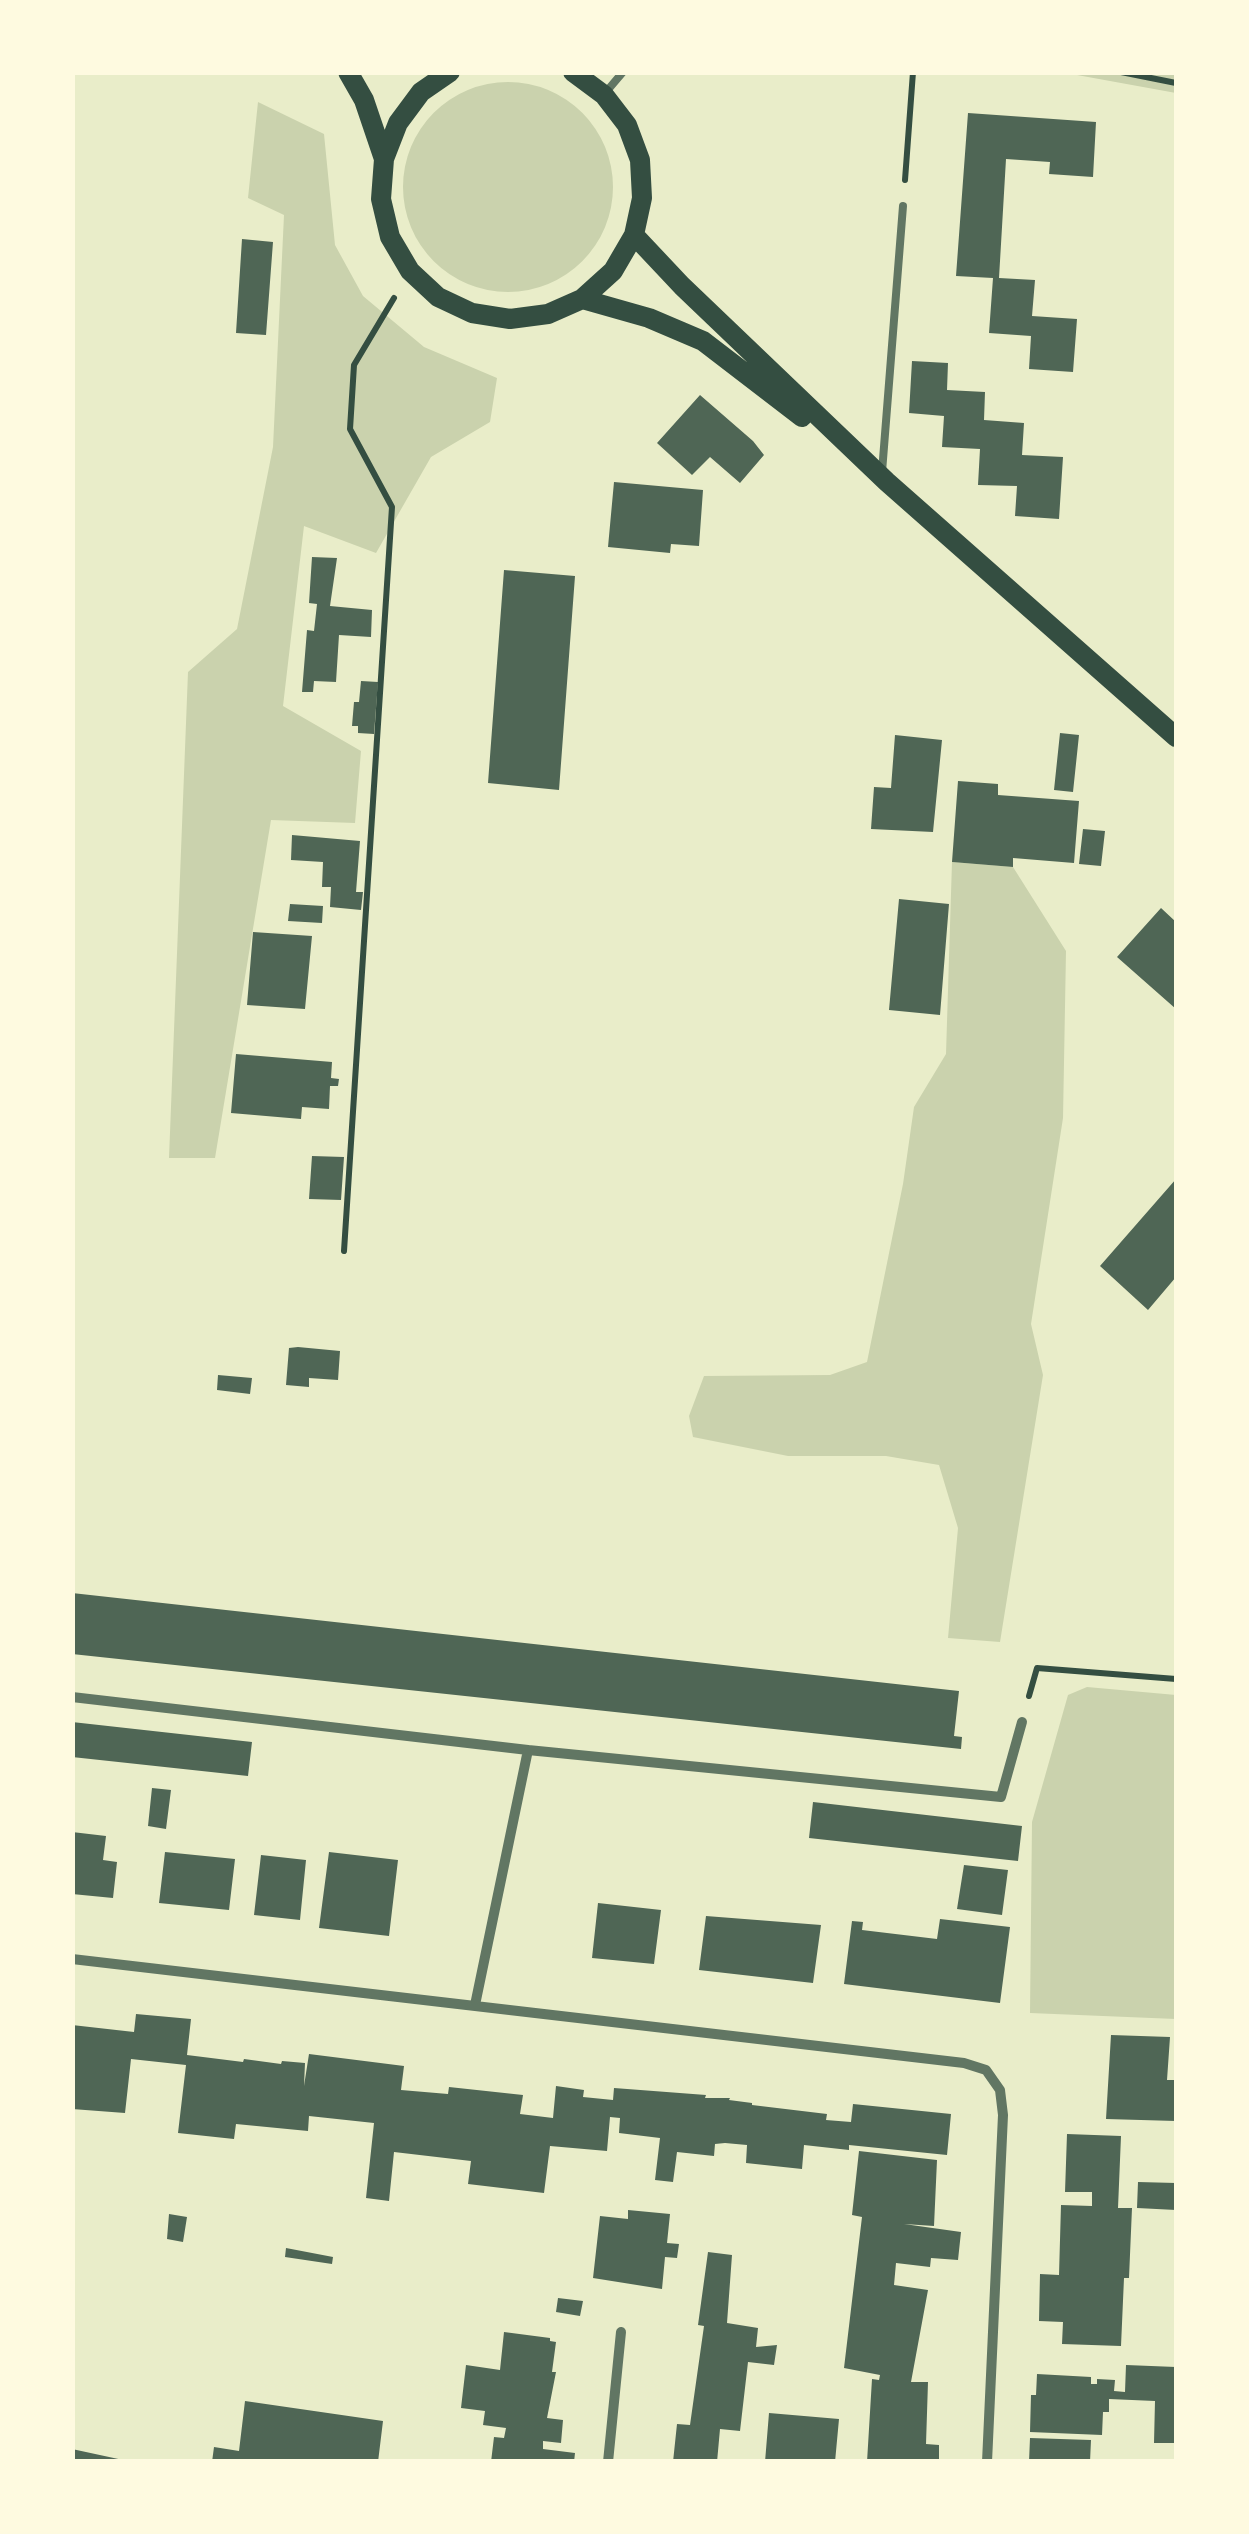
<!DOCTYPE html>
<html>
<head>
<meta charset="utf-8">
<style>
  body { margin:0 }
  #map { position:relative; width:1249px; height:2534px; overflow:hidden; background:#e9edc9; font-family:Barlow,sans-serif }
  canvas { display:block }
  .frame { position:absolute; inset:0; border:75px solid #fefae0; pointer-events:none }
</style>
</head>
<body>
<div id="map">
<canvas width="1249" height="2534"></canvas>
<div class="frame"></div>
</div>
<script>
const context = document.querySelector('canvas').getContext('2d');
context.lineJoin = 'round';
function paint(path, color) { context.fillStyle = color; context.fill(path, 'evenodd'); }
const toPath = rows => new Path2D(rows.map(r => 'M' + r).join(''));
function stroke(path, color, width, dash) { context.strokeStyle = color; context.lineWidth = width; context.lineCap = dash ? 'butt' : 'round'; context.setLineDash(dash || []); context.stroke(path); }
paint(toPath([
  [1066,73,1176,73,1176,93],
  '403 187a105 105 0 1 1 210 0a105 105 0 1 1-210 0Z',
  [258,102,324,134,335,245,363,296,424,347,497,378,490,422,431,457,376,553,304,526,283,706,361,751,355,823,271,820,215,1158,169,1158,188,672,237,629,273,447,284,215,248,198],
  [952,862,1013,867,1066,951,1063,1118,1031,1324,1043,1375,1000,1642,948,1638,958,1528,939,1465,886,1456,788,1456,693,1437,689,1416,704,1376,830,1375,867,1362,903,1184,914,1107,946,1054],
  [1087,1687,1176,1695,1176,2019,1030,2013,1032,1822,1068,1695]
]), '#cad2ad');
paint(toPath([
  [968,113,1096,122,1093,177,1049,174,1050,162,1006,159,999,278,1035,280,1032,316,1077,319,1073,372,1029,369,1031,336,989,333,993,278,956,276],
  [242,239,273,242,266,335,236,333],
  [912,361,948,363,947,390,985,392,984,420,1024,423,1022,455,1063,457,1059,519,1015,516,1017,486,978,485,980,449,942,447,944,416,909,413],
  [700,395,753,441,764,455,740,483,710,457,692,475,657,443],
  [614,482,703,490,699,546,671,544,670,553,608,547],
  [312,557,337,558,330,606,372,610,371,637,339,635,336,682,314,681,313,692,302,692,307,630,314,631,317,604,309,603],
  [504,570,575,576,559,790,488,783],
  [361,681,378,682,374,734,358,733,358,726,352,726,354,702,359,702],
  [1060,733,1079,735,1073,792,1054,790],
  [895,735,942,740,933,832,871,829,874,787,891,788],
  [958,781,998,784,998,795,1079,801,1074,863,1013,858,1013,867,952,862],
  [1083,829,1105,831,1101,866,1079,864],
  [292,835,360,841,356,892,363,892,361,910,330,907,331,887,322,887,323,862,291,860],
  [899,899,949,904,940,1015,889,1010],
  [290,904,323,906,322,923,288,921],
  [1161,908,1176,922,1176,1009,1117,957],
  [253,932,312,936,305,1009,247,1005],
  [236,1054,332,1062,331,1078,339,1079,338,1086,330,1086,329,1109,302,1107,301,1119,231,1113],
  [312,1156,344,1157,341,1200,309,1199],
  [1176,1179,1176,1277,1148,1310,1100,1266],
  [298,1347,340,1351,338,1380,309,1378,309,1387,286,1385,289,1348],
  [218,1375,252,1378,250,1394,217,1390],
  [72,1593,959,1691,954,1736,962,1737,961,1749,72,1654],
  [72,1722,252,1742,248,1776,72,1757],
  [152,1788,171,1790,166,1829,148,1826],
  [813,1802,1022,1826,1018,1861,809,1838],
  [72,1832,106,1836,103,1860,117,1862,113,1898,72,1894],
  [165,1852,235,1859,229,1910,159,1903],
  [329,1852,398,1860,389,1936,319,1928],
  [261,1855,306,1860,300,1920,254,1915],
  [964,1865,1008,1870,1002,1915,957,1909],
  [598,1903,661,1910,654,1964,592,1958],
  [706,1916,821,1925,813,1983,699,1970],
  [940,1919,1010,1927,1000,2003,844,1984,852,1921,863,1922,862,1930,937,1939],
  [136,2014,191,2019,187,2055,243,2062,244,2059,281,2064,282,2061,305,2063,304,2086,309,2054,404,2066,401,2090,448,2094,449,2087,523,2095,520,2114,553,2118,556,2086,584,2090,583,2097,613,2100,614,2088,706,2095,705,2098,730,2098,729,2100,752,2103,752,2105,827,2114,826,2120,851,2122,853,2104,951,2114,947,2155,849,2145,849,2150,804,2145,802,2169,746,2163,747,2145,725,2143,715,2144,714,2156,677,2152,673,2182,655,2180,660,2138,619,2133,620,2118,610,2117,607,2151,550,2146,544,2193,468,2184,471,2161,394,2152,389,2201,366,2198,374,2123,309,2116,308,2131,236,2124,234,2139,178,2133,186,2065,131,2059,125,2113,72,2109,72,2025,134,2032],
  [1111,2035,1170,2037,1167,2080,1176,2080,1176,2121,1106,2119],
  [1067,2134,1121,2136,1118,2208,1132,2208,1129,2278,1124,2278,1121,2346,1062,2344,1063,2322,1039,2321,1040,2274,1059,2275,1061,2205,1092,2206,1092,2192,1065,2192],
  [859,2151,937,2160,934,2226,904,2224,961,2232,958,2260,931,2258,930,2267,896,2263,894,2285,928,2290,911,2382,928,2382,926,2444,939,2445,939,2462,867,2462,872,2379,879,2380,880,2375,844,2368,862,2217,852,2215],
  [1138,2182,1176,2183,1176,2210,1137,2208],
  [628,2210,670,2214,667,2243,679,2244,677,2258,665,2257,662,2289,593,2278,600,2216,628,2219],
  [169,2214,187,2217,183,2242,167,2239],
  [286,2248,333,2257,332,2264,285,2257],
  [708,2252,732,2255,727,2323,758,2328,756,2347,777,2345,774,2365,748,2362,740,2431,720,2429,717,2462,673,2462,677,2424,690,2425,704,2326,698,2325],
  [558,2298,583,2301,580,2316,556,2312],
  [504,2332,550,2338,550,2341,556,2342,552,2372,556,2372,547,2418,563,2420,561,2443,543,2441,543,2449,575,2453,574,2462,491,2462,494,2437,504,2438,506,2428,483,2425,485,2411,461,2408,466,2365,500,2370],
  [1126,2365,1176,2367,1176,2443,1154,2443,1155,2401,1109,2399,1109,2412,1103,2412,1102,2435,1030,2432,1031,2395,1036,2395,1037,2374,1091,2377,1091,2384,1097,2384,1097,2379,1115,2380,1114,2391,1125,2392],
  [245,2401,383,2421,378,2462,212,2462,214,2447,239,2451],
  [769,2413,839,2419,835,2462,765,2462],
  [1030,2438,1091,2440,1090,2462,1029,2462],
  [72,2449,123,2460,123,2462,72,2462]
]), '#4f6655');
stroke(toPath([
  [1121,72,1176,83],
  [905,180,913,72],
  [344,1251,392,507,350,429,354,365,394,298],
  [1029,1696,1037,1668,1176,1679]
]), '#344e41', 6);
stroke(toPath([
  [606,92,623,72],
  [882,472,903,206]
]), '#617663', 8);
stroke(toPath([
  [72,1697,528,1750,1001,1797,1022,1722],
  [72,1959,964,2063,986,2070,1000,2090,1003,2115,987,2462],
  [475,2005,528,1750],
  [608,2462,621,2332]
]), '#617663', 10);
stroke(toPath([
  [348,72,364,100,384,159],
  [450,72,421,92,398,123,384,159,381,199,390,237,410,271,438,297,472,313,510,319,548,314,582,299,613,271,634,235,642,198,640,160,627,125,604,95,573,72],
  [634,235,682,286,887,482,1176,737],
  [582,299,649,318,703,341,802,417]
]), '#344e41', 20);
</script>
</body>
</html>
